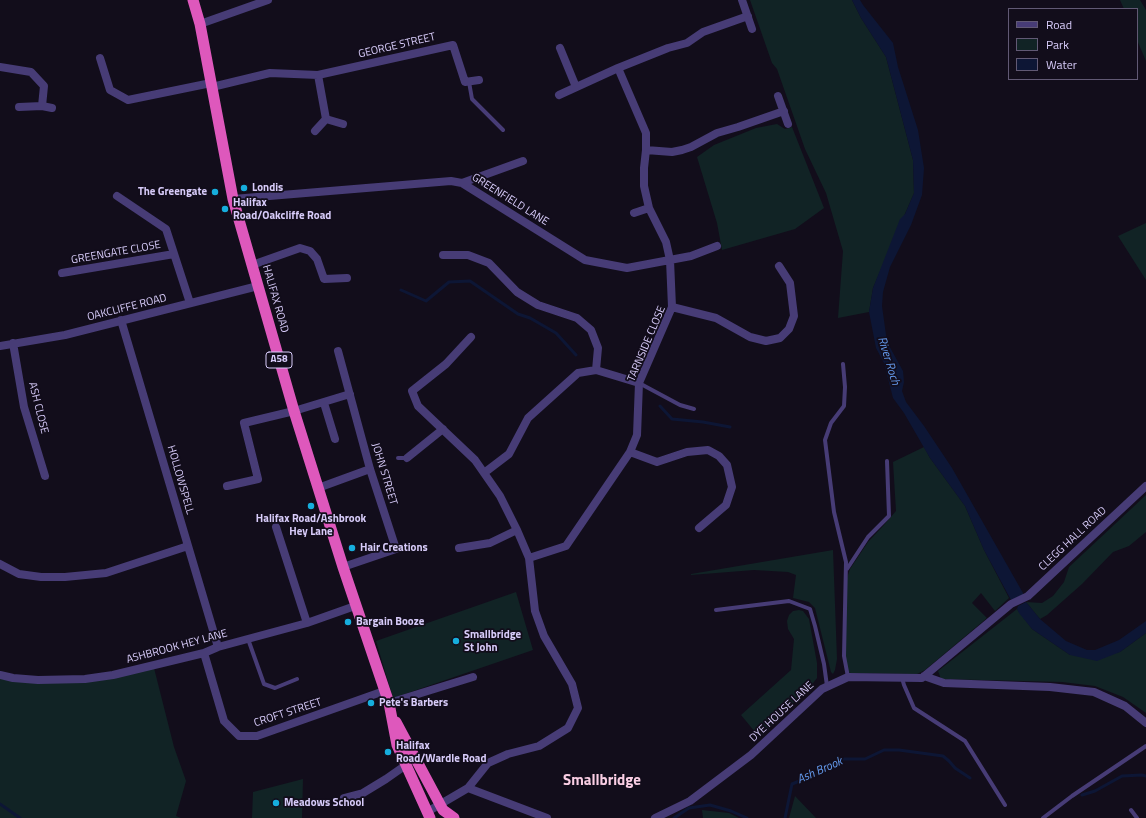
<!DOCTYPE html>
<html>
<head>
<meta charset="utf-8">
<style>
  body { margin:0 }
  #map { position:relative; width:1146px; height:818px; overflow:hidden; background:#120d1b; font-family:"Titillium Web",sans-serif }
  canvas { display:block }
  .legend { position:absolute; left:1008px; top:8px; width:130px; height:72px; box-sizing:border-box; background:#120d1b; border:1px solid #615974; margin:0; padding:5px 7px; list-style:none; font-size:12px; color:#d8ccfa }
  .legend li { display:flex; align-items:center; gap:8px; height:20px }
  .legend b { width:20px; border:1px solid #615974 }
</style>
</head>
<body>
<div id="map">
<canvas width="1146" height="818"></canvas>
<ul class="legend">
<li><b style="height:5px;background:#473c76"></b>Road</li>
<li><b style="height:11px;background:#112325"></b>Park</li>
<li><b style="height:11px;background:#0d1635"></b>Water</li>
</ul>
</div>
<script>
const context = document.querySelector('canvas').getContext('2d');
context.lineJoin = 'round';
function paint(path, color) { context.fillStyle = color; context.fill(path, 'evenodd'); }
const toPath = rows => new Path2D(rows.map(r => 'M' + r).join(''));
function stroke(path, color, width, dash) { context.strokeStyle = color; context.lineWidth = width; context.lineCap = dash ? 'butt' : 'round'; context.setLineDash(dash || []); context.stroke(path); }
function write(font, color, halo, rows, align = 'center') {
  context.font = font + ' "Titillium Web",sans-serif'; context.lineWidth = 3.5; context.setLineDash([]); context.textBaseline = 'middle'; context.strokeStyle = halo; context.fillStyle = color; for (const [text, x, y, turn = 0] of rows) {
    context.save(); context.translate(x, y); context.rotate((+turn || 0) * Math.PI / 180); context.textAlign = isNaN(turn) ? turn : align; if (halo) context.strokeText(text, 0, 0); context.fillText(text, 0, 0); context.restore();
  }
}
paint(toPath([
  [750,0,852,0,861,18,886,57,913,160,914,193,873,288,869,312,838,318,843,251,826,193,805,149,777,69,772,63],
  [1120,0,1140,0,1146,10,1146,61,1137,40,1137,9,1124,9],
  [777,124,785,129,792,127,824,208,795,229,722,250,717,223,697,157,714,145,756,128],
  [1146,223,1146,280,1118,236],
  [924,447,930,458,965,506,984,550,1009,598,995,611,981,593,972,603,987,618,925,670,917,674,851,673,845,671,844,663,845,584,850,569,868,542,883,526,896,511,893,462],
  [1146,495,1146,532,1129,546,1113,552,1082,584,1047,615,1040,619,1026,602,1042,603,1053,596,1064,582,1069,567],
  [833,550,837,659,835,670,833,674,831,672,815,608,809,602,793,598,796,575,788,572,754,570,691,575,691,574],
  [516,592,533,650,393,698,376,641],
  [1017,609,1032,629,1070,655,1120,652,1146,633,1146,713,1123,697,1095,686,1062,682,941,679,938,671],
  [799,610,803,611,809,619,817,663,817,678,810,687,760,738,741,715,791,670,794,639,788,629,787,621,789,615,793,611],
  [154,668,174,747,186,781,176,816,181,818,0,818,0,677,40,682],
  [303,779,302,818,252,818,253,792],
  [795,796,816,818,789,818],
  [702,810,729,813,739,818,703,818]
]), '#112325');
paint(toPath([
  [852,0,860,0,863,5,893,43,898,67,918,130,924,168,922,195,911,225,890,267,883,292,882,306,887,342,903,371,904,382,902,391,906,402,924,426,952,468,1023,593,1023,595,1011,600,984,550,965,506,930,458,904,413,893,398,884,363,876,348,869,312,873,288,900,219,905,214,914,193,913,160,886,57,861,18],
  [1026,602,1040,619,1066,641,1087,650,1095,650,1119,640,1146,621,1146,633,1120,652,1097,661,1070,655,1032,629,1019,613,1017,609,1018,606]
]), '#0d1635');
stroke(toPath([
  [401,290,426,301,449,282,470,281,518,314,530,318,556,333,576,355],
  [660,406,672,419,703,422,730,427],
  [1082,795,1095,791,1122,776,1142,775,1146,776],
  [0,804,20,818],
  [674,818,689,808,710,805,731,811,747,818],
  [785,818,792,784,824,771,843,759,865,759,884,750,899,750,943,756,949,761,955,768,970,778]
]), '#0d1635', 3);
stroke(toPath([
  [469,82,472,99,503,130],
  [843,364,845,387,844,406,831,423,825,440,834,512,846,562,844,656,848,677],
  [639,383,680,405,694,409],
  [398,458,407,458],
  [847,569,868,537,889,516,887,461],
  [716,610,789,601,810,609,815,626,824,664,827,686],
  [248,639,264,684,275,688,297,679],
  [902,678,904,685,914,708,965,741,1005,805],
  [1131,810,1137,818],
  [1043,818,1072,796,1146,746]
]), '#473c76', 4);
stroke(toPath([
  [742,0,752,29],
  [200,24,268,0],
  [560,48,576,87],
  [100,58,110,90,128,100,211,83],
  [0,67,31,72,44,86,42,106,52,108],
  [212,87,270,73,318,75,453,45,465,82,479,80],
  [559,95,618,68],
  [778,96,788,124],
  [19,107,42,106],
  [326,119,343,124],
  [315,131,326,119,318,75],
  [646,150,672,152,682,150,691,147,717,133,738,127,784,111],
  [462,183,523,161],
  [117,196,166,229,190,303],
  [233,199,451,181,462,183,585,260,627,268,691,256,717,246],
  [634,213,649,208],
  [443,255,468,255,489,263,517,292,538,305,577,318,591,330,598,348,596,370],
  [252,265,300,248,310,251,317,259,324,279,347,278],
  [62,273,174,254],
  [672,307,670,260,666,242,649,208,644,186,644,168,646,150,646,133,618,68,668,48,687,43,703,32,748,16],
  [121,320,218,647],
  [13,343,24,407,45,476],
  [0,346,65,335,258,286],
  [338,351,370,469,396,549,343,567],
  [324,403,335,439],
  [630,452,657,462,687,452,708,450,719,456,727,465,732,487,726,505,699,528],
  [407,458,443,429],
  [484,473,509,454,528,418,578,373,596,370,639,383],
  [227,486,258,479,244,423,294,411,350,394],
  [318,488,370,469],
  [276,527,307,623],
  [459,548,490,543,517,530],
  [529,558,566,546,630,452,637,435,639,383,672,307,716,318,750,337,766,341,780,338,789,329,794,316,790,283,779,266],
  [0,564,19,574,41,577,65,577,106,573,188,546],
  [204,653,224,721,239,736,257,736,384,691],
  [0,675,13,678,38,680,85,679,113,675,204,653,218,647,307,623,355,606],
  [924,676,944,683,1050,687,1094,692,1125,706,1146,723],
  [389,703,473,677],
  [468,788,488,763,508,754,539,746,568,728,578,708,572,684,544,636,535,611,529,558,517,530,500,496,475,460,418,406,412,391,446,364,471,337],
  [344,798,363,793,386,779,406,765],
  [427,812,468,788,547,818],
  [655,818,690,801,751,755,822,689,848,677,922,678,1011,604,1028,596,1146,486]
]), '#473c76', 8);
stroke(toPath([
  [193,0,200,24,233,199,294,411,343,567,389,703,397,745,430,818],
  [396,722,443,810,454,818]
]), '#de58bc', 11);
for (const [x, y, r, color] of [
  [244,188,4,"#16aedd"],
  [215,192,4,"#16aedd"],
  [225,209,4,"#16aedd"],
  [311,506,4,"#16aedd"],
  [352,548,4,"#16aedd"],
  [348,622,4,"#16aedd"],
  [456,641,4,"#16aedd"],
  [371,703,4,"#16aedd"],
  [388,752,4,"#16aedd"],
  [276,803,4,"#16aedd"]
]) { const dot = new Path2D(); dot.arc(x, y, r, 0, 2 * Math.PI); context.fillStyle = color; context.fill(dot); stroke(dot, '#120d1b', 1.5); }
for (const [x, y, w] of [
  [279,360,26]
]) { const box = new Path2D(); box.roundRect(x - w / 2, y - 8, w, 16, 3); context.fillStyle = '#120d1b'; context.fill(box); stroke(box, '#d8ccfa', 1); }
write('bold 10px', '#d8ccfa', null, [
  ["A58",279,360]
]);
write('11px', '#d8ccfa', '#120d1b', [
  ["GEORGE STREET",397,46,-13],
  ["GREENFIELD LANE",510,200,32],
  ["GREENGATE CLOSE",116,253,-10],
  ["HALIFAX ROAD",275,299,74],
  ["OAKCLIFFE ROAD",127,308,-14],
  ["TARNSIDE CLOSE",647,344,-67],
  ["ASH CLOSE",38,408,76],
  ["JOHN STREET",384,474,73],
  ["HOLLOWSPELL",180,480,74],
  ["CLEGG HALL ROAD",1073,539,-43],
  ["ASHBROOK HEY LANE",177,647,-15],
  ["DYE HOUSE LANE",782,712,-43],
  ["CROFT STREET",288,713,-18]
]);
write('bold 11px', '#d8ccfa', '#120d1b', [
  ["Londis",252,188],
  ["The Greengate",207,192,"right"],
  ["Halifax",233,203],
  ["Road/Oakcliffe Road",233,216],
  ["Halifax Road/Ashbrook",311,519,"center"],
  ["Hey Lane",311,532,"center"],
  ["Hair Creations",360,548],
  ["Bargain Booze",356,622],
  ["Smallbridge",464,635],
  ["St John",464,648],
  ["Pete's Barbers",379,703],
  ["Halifax",396,746],
  ["Road/Wardle Road",396,759],
  ["Meadows School",284,803]
], 'left');
write('italic 12px', '#659cf0', '#120d1b', [
  ["River Roch",888,361,73],
  ["Ash Brook",820,771,-24]
]);
write('bold 15px', '#facee4', '#120d1b', [
  ["Smallbridge",602,781]
]);
</script>
</body>
</html>
